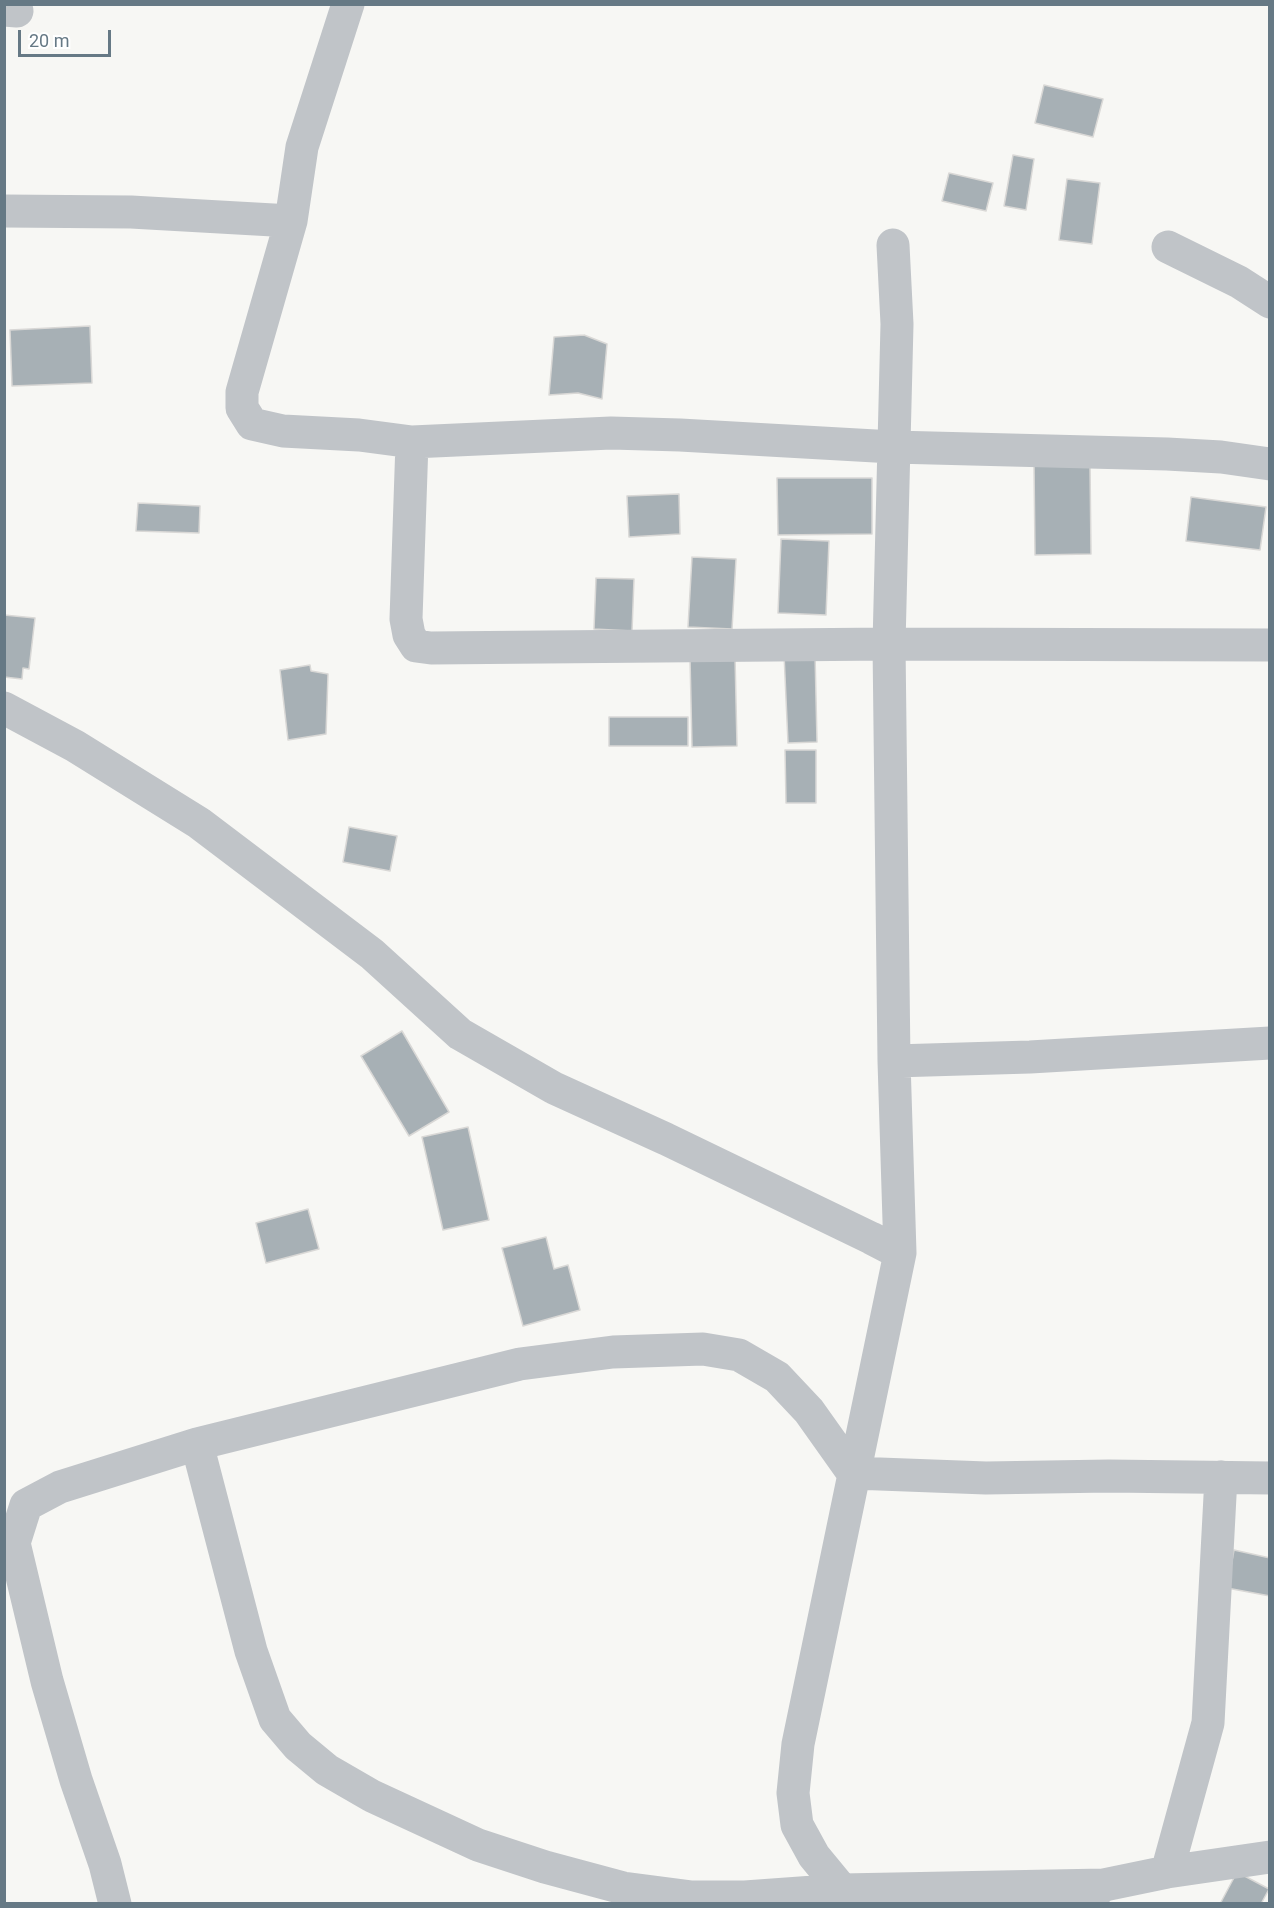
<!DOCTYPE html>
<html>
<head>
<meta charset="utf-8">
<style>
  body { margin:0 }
  #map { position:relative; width:1274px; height:1908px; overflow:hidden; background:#f7f7f4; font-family:Roboto,sans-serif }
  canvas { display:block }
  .frame { position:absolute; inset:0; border:6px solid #667985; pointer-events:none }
  .scale { position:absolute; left:18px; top:30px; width:93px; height:27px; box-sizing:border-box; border:3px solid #667985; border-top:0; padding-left:8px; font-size:18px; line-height:21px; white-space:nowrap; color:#667985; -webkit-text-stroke:4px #fff; paint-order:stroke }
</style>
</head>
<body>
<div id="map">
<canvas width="1274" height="1908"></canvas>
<div class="frame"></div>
<div class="scale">20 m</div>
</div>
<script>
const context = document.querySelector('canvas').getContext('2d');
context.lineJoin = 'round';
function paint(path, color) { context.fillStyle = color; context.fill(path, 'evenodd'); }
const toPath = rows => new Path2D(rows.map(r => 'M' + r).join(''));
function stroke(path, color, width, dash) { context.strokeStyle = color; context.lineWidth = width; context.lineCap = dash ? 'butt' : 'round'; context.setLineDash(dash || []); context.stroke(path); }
const building = toPath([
  [1044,85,1103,99,1093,137,1035,123,1044,85],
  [1013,155,1034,159,1026,210,1004,206,1013,155],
  [949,173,993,183,986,211,942,201,949,173],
  [1067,179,1100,183,1092,244,1059,240,1067,179],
  [90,326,92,383,12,386,10,330,90,326],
  [584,335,607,344,602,399,578,393,549,395,554,337,584,335],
  [1090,464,1091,554,1035,555,1034,465,1090,464],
  [777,478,872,478,872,534,778,535,777,478],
  [679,494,680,534,629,537,627,496,679,494],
  [1191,497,1266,507,1260,550,1186,541,1191,497],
  [138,503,200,506,199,533,136,531,138,503],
  [781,539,829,541,826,615,778,613,781,539],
  [692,557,736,559,732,629,688,627,692,557],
  [596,578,634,579,632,631,594,629,596,578],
  [4,615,35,618,29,669,23,668,22,679,4,677,4,615],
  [815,653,817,742,788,743,784,654,815,653],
  [735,656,737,746,692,747,690,658,735,656],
  [310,665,311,671,328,674,326,734,288,740,280,670,310,665],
  [609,717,688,717,688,746,609,746,609,717],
  [785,750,816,750,816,803,786,803,785,750],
  [349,827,397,836,390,871,343,862,349,827],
  [402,1031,449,1112,409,1136,361,1056,402,1031],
  [468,1127,489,1220,443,1230,422,1137,468,1127],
  [308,1209,319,1249,266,1263,256,1223,308,1209],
  [546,1237,554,1269,568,1265,580,1310,523,1326,502,1248,546,1237],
  [1234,1550,1270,1558,1270,1596,1227,1588,1234,1550],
  [1237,1872,1269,1889,1261,1904,1220,1904,1237,1872]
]);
paint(building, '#a7b0b5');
stroke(building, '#d9d8d6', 1.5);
stroke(toPath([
  [348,4,302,147,291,221,242,392,242,408,252,424,283,431,359,435,412,442,611,433,680,435,893,447,1167,454,1221,457,1270,464],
  [4,10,17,11],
  [4,211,131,212,291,221],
  [1168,247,1239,282,1270,302],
  [412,442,406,619,409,635,416,646,431,648,889,644,1270,645],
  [4,708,75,746,199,823,372,954,460,1034,554,1088,666,1139,871,1238,900,1253],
  [894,1061,1030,1057,1270,1043],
  [197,1444,251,1651,275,1719,298,1746,327,1770,372,1796,478,1845,545,1867,623,1888,692,1897,745,1897,842,1890,1104,1885],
  [1167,1872,1208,1723,1221,1477],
  [842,1890,814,1856,797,1825,793,1793,798,1744,900,1253,894,1061,889,644,897,324,893,245],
  [1086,1899,1104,1885,1167,1872,1270,1857],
  [115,1904,105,1864,76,1780,47,1681,14,1543,26,1505,60,1487,197,1444,520,1364,613,1352,703,1349,739,1355,777,1377,809,1411,853,1473,986,1478,1109,1476,1270,1478]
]), '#c0c4c8', 33);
</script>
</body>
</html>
